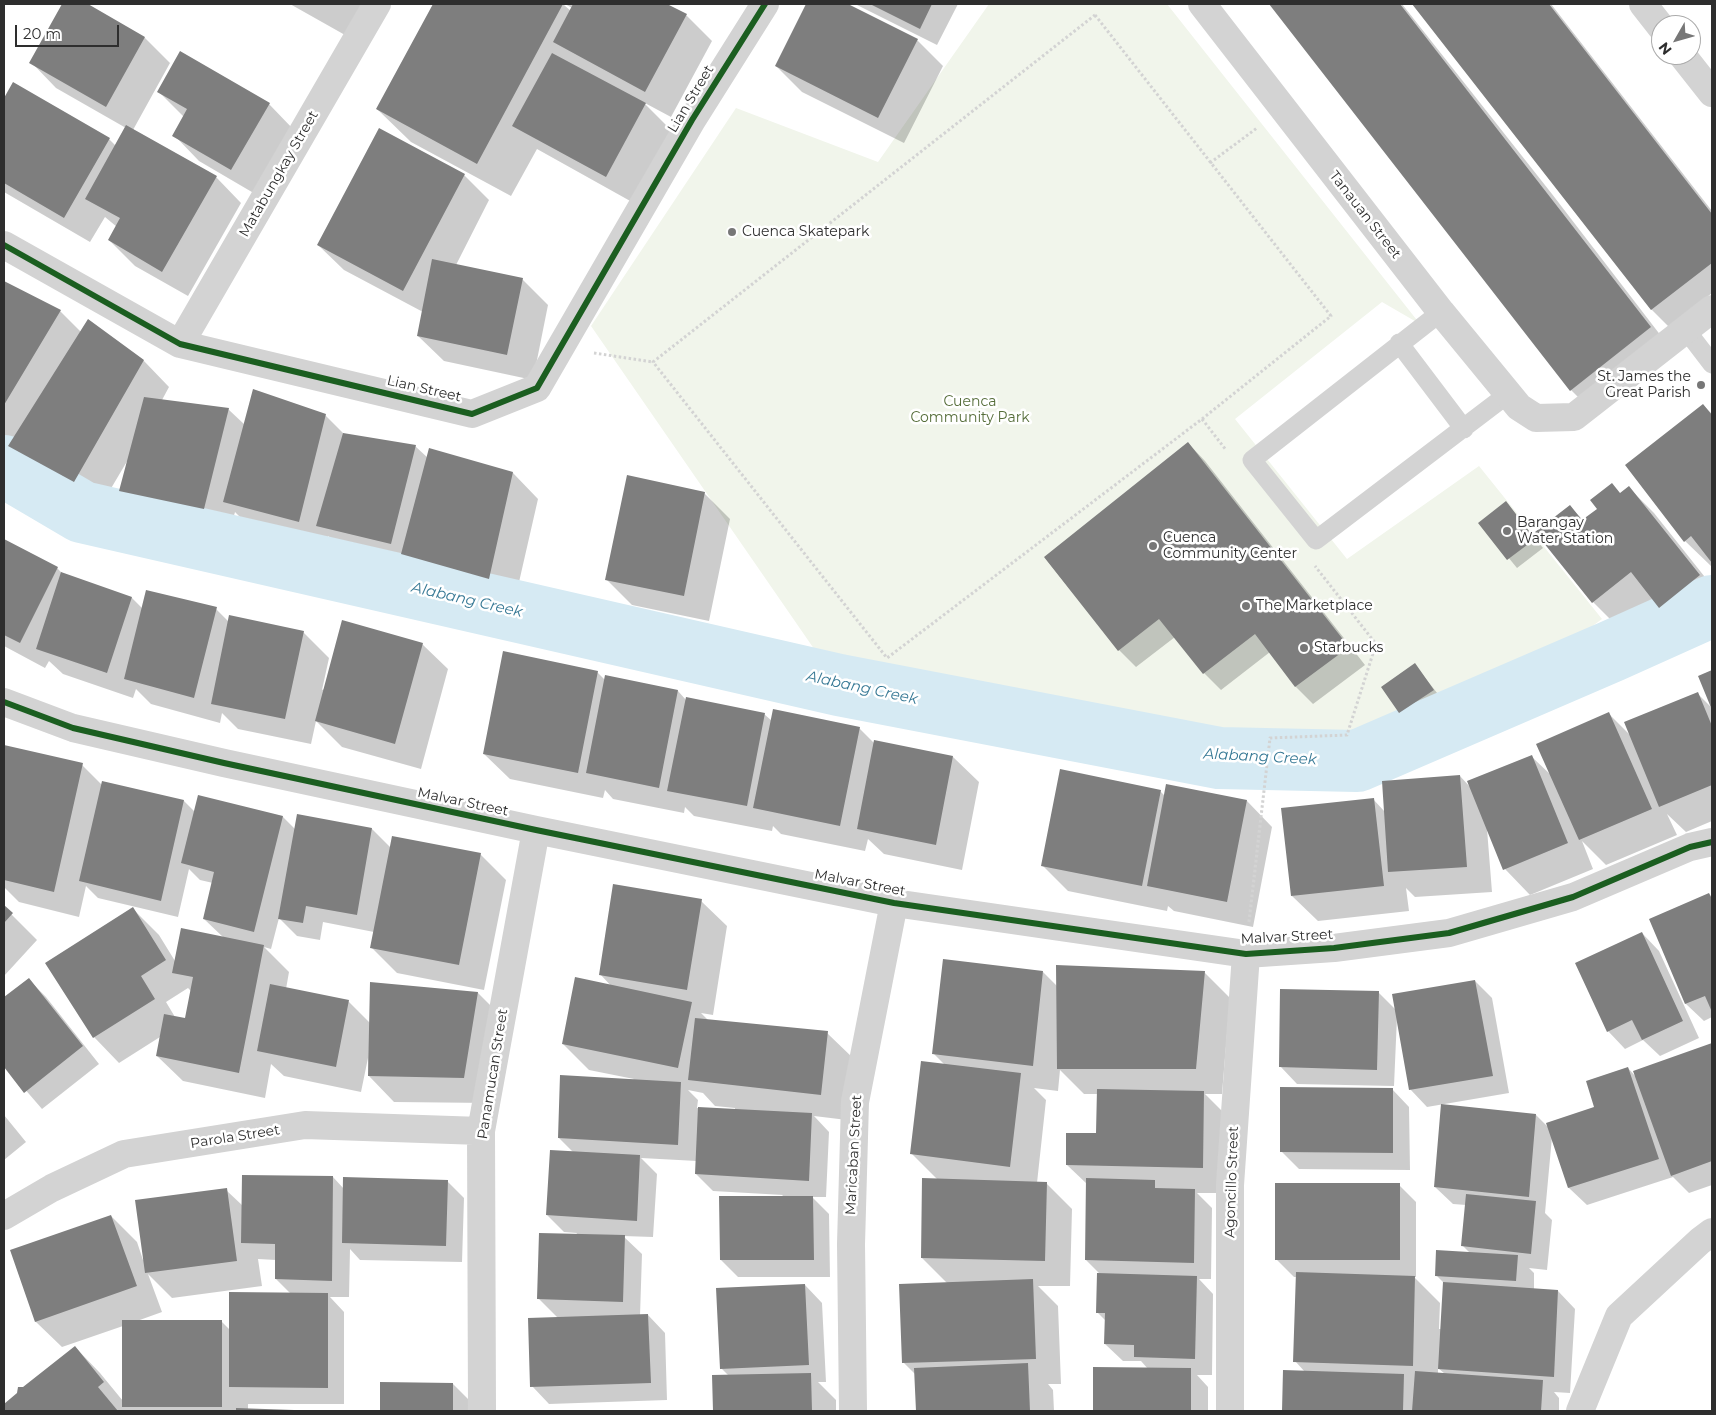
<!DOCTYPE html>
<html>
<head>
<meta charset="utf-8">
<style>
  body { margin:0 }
  #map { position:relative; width:1716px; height:1415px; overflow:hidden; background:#fff; font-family:Montserrat,sans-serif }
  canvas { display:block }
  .frame { position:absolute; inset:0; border:5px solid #2e2e2e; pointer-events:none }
  .north { position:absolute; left:1651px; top:15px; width:50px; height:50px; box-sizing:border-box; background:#fff; border:1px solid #ababab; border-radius:50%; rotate:232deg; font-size:14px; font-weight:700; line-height:20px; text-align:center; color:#2e2e2e }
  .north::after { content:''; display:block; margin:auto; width:18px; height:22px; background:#777; clip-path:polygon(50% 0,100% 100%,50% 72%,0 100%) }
  .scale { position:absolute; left:15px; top:25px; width:104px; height:22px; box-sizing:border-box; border:2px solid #2e2e2e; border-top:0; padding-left:6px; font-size:15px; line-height:18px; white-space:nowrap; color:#2e2e2e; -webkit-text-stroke:4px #fff; paint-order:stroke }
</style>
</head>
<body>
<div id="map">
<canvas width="1716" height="1415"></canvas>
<div class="frame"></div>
<div class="north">N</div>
<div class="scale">20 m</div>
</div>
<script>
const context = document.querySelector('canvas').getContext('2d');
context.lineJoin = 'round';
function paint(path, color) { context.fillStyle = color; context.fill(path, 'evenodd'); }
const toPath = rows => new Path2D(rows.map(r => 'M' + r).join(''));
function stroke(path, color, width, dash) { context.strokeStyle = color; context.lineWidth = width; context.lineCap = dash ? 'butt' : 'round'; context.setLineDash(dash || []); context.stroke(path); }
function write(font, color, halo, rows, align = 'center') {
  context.font = font + ' Montserrat,sans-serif'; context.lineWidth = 5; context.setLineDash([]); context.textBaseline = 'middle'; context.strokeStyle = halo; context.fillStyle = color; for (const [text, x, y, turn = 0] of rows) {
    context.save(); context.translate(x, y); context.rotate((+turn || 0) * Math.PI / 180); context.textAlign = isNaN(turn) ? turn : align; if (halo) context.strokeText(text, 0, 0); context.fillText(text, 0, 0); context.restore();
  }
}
paint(toPath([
  [989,4,1167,4,1420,324,1382,302,1235,419,1347,559,1479,466,1602,619,1482,707,1357,761,839,685,591,326,736,108,878,162]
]), '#f1f5eb');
paint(toPath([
  [64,4,85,4,145,38,170,63,133,130,216,177,241,203,188,296,135,266,109,240,117,227,105,217,90,242,4,192,4,100,13,83,109,139,116,146,126,128,56,88,31,62],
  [290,4,363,4,345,35],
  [434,4,664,4,686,15,712,41,671,117,643,102,671,130,632,202,537,149,511,196,411,142,377,109],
  [565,4,572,8,571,11,564,5],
  [807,4,845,4,917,40,943,66,904,143,802,92,776,66],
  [855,4,958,4,937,45],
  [1270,4,1402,4,1552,194,1668,345,1588,407,1571,390],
  [1414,4,1551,4,1712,211,1712,293,1669,327,1652,310],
  [159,92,269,104,294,130,257,195,199,161,174,135,184,117],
  [464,175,489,200,456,265,522,279,548,305,533,380,444,361,418,336,423,312,344,270,318,245],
  [4,282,60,311,81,332,88,321,144,361,169,387,162,400,228,409,245,425,325,415,345,435,415,446,428,458,513,473,538,499,514,604,428,580,418,570,343,552,328,536,325,547,250,527,235,512,229,534,146,516,121,491,129,458,100,507,35,472,16,453,14,457,4,452],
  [1703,405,1712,414,1711,566,1685,541],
  [1188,443,1205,461,1365,665,1313,704,1296,687,1270,652,1221,690,1204,673,1175,637,1136,667,1119,650,1045,558],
  [1629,488,1654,513,1712,586,1712,611,1686,632,1654,599,1619,628,1593,602,1537,533,1570,507,1584,521],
  [704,493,730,519,709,621,632,605,606,579],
  [1506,503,1543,548,1517,568,1480,523],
  [4,541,57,568,64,575,132,598,142,608,216,609,229,622,303,632,329,658,322,690,422,644,448,669,421,769,342,747,316,721,311,744,238,729,222,713,220,723,151,704,136,689,133,698,63,674,49,661,45,668,4,646],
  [1415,665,1441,698,1409,721,1383,687],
  [597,672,605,680,678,691,686,700,764,714,772,721,859,728,875,744,953,757,979,782,962,870,884,854,868,839,865,851,781,834,773,826,772,831,694,816,685,807,684,813,613,799,605,790,603,798,510,779,484,754],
  [1697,693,1712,708,1712,821,1686,832,1667,814,1677,835,1606,865,1582,841,1593,869,1530,895,1505,869,1487,829,1492,892,1415,897,1406,888,1409,911,1318,921,1292,896,1373,799,1385,812,1460,776,1471,788,1532,757,1552,776,1609,714,1630,735],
  [4,746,82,765,102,785,184,801,195,812,283,817,296,830,298,816,372,829,391,848,480,854,506,880,484,990,397,973,371,947,374,932,323,922,320,940,297,936,279,918,271,949,264,947,289,972,286,989,348,1001,370,1023,371,984,478,993,504,1019,489,1103,394,1102,369,1076,368,1058,361,1092,284,1076,271,1064,265,1098,183,1081,157,1056,160,1037,119,1063,94,1037,133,909,159,935,175,961,224,938,204,919,213,883,200,880,189,869,178,917,98,898,86,886,79,917,19,902,4,887],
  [188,988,191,991,186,1019,175,1017,166,1002],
  [1167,785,1247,801,1272,827,1253,927,1174,911,1168,906,1167,911,1068,891,1043,866,1160,791,1165,796],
  [1709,894,1712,897,1712,1017,1704,1021,1686,1004,1650,920],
  [701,901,727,926,713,1015,701,1013,708,1020,827,1033,853,1058,847,1120,814,1116,829,1132,826,1197,812,1197,829,1214,830,1277,738,1277,721,1260,783,1195,713,1191,696,1174,697,1161,641,1158,657,1174,653,1237,623,1236,642,1254,640,1316,648,1315,665,1333,667,1400,549,1404,532,1386,558,1318,539,1299,577,1233,564,1232,547,1215,574,1153,559,1138,634,1079,589,1070,563,1044,612,987,600,974],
  [688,1090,703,1093,715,1106,735,1108,735,1110,697,1108,698,1100],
  [4,907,37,940,4,976],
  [1642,933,1659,951,1699,1038,1660,1056,1643,1040,1625,1049,1608,1031],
  [1043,972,1057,986,1204,972,1230,998,1222,1094,1205,1094,1229,1118,1228,1193,1197,1193,1212,1208,1211,1279,1199,1279,1213,1294,1212,1375,1197,1375,1208,1387,1208,1411,1094,1411,1095,1368,1148,1369,1141,1361,1123,1361,1105,1344,1106,1321,1097,1312,1100,1274,1086,1260,1087,1184,1067,1165,1097,1135,1098,1094,1084,1094,1060,1070,1058,1091,1034,1088,1046,1100,1037,1183,1046,1183,1072,1209,1070,1286,1038,1286,1058,1306,1061,1384,1048,1384,1053,1390,1054,1411,917,1411,915,1374,903,1362,947,1283,922,1258,938,1180,912,1154,945,1065,934,1054],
  [28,979,46,997,99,1064,42,1109,4,1065,4,999],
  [1475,981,1492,998,1509,1093,1427,1107,1410,1089,1397,1017,1394,1086,1297,1084,1280,1066,1378,992,1396,1010],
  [1712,1045,1712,1185,1689,1193,1673,1177,1587,1205,1569,1188,1552,1137,1545,1213,1552,1220,1547,1270,1529,1268,1534,1273,1534,1290,1558,1291,1575,1309,1570,1393,1554,1392,1559,1398,1559,1411,1283,1411,1285,1371,1305,1372,1295,1361,1297,1277,1294,1277,1276,1259,1399,1185,1416,1202,1416,1277,1414,1277,1440,1303,1439,1329,1442,1329,1445,1284,1436,1275,1470,1253,1463,1246,1466,1205,1453,1204,1435,1187,1536,1115,1550,1129,1596,1108,1628,1068,1636,1077,1635,1072],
  [1438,1368,1445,1374,1438,1374],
  [1392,1089,1409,1107,1410,1170,1299,1169,1281,1151],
  [4,1115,26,1142,4,1160],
  [333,1177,344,1189,447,1181,464,1198,462,1262,360,1260,350,1249,349,1297,330,1297,344,1312,344,1404,248,1404,248,1410,308,1411,4,1411,4,1405,75,1347,100,1373,123,1401,123,1326,62,1347,36,1322,11,1251,111,1216,137,1242,143,1260,226,1190,243,1206],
  [258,1259,276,1260,276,1279,291,1294,230,1330,222,1322,137,1321,162,1312,148,1274,172,1298,262,1286],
  [805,1285,822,1303,826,1382,818,1382,836,1400,836,1411,715,1411,713,1377,729,1376,721,1368],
  [381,1383,453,1384,470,1401,470,1411,381,1411]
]), '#0003');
stroke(toPath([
  [4,466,82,512,839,685,1219,758,1357,761,1612,651,1712,606]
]), '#d6eaf3', 62);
paint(toPath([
  [62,4,88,4,145,37,106,107,29,63],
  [433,4,563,4,477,164,376,109],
  [573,4,667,4,687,14,645,92,553,42],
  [806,4,848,4,918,39,878,118,775,66],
  [870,4,932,4,920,29],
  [1269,4,1400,4,1651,327,1570,391],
  [1412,4,1549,4,1712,214,1712,263,1651,310],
  [180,51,270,103,231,170,172,136,187,109,157,92],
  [552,53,646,103,606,177,512,126],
  [13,82,110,138,64,218,4,183,4,98],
  [126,125,217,176,162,272,108,240,120,218,85,199],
  [379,128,465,174,403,291,317,245],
  [432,259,523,278,507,355,417,336],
  [4,281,61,310,4,405],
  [88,319,144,360,74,482,8,446],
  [253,389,326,414,299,522,223,502],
  [144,397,229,408,204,509,119,491],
  [1703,404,1712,415,1712,563,1691,536,1684,542,1625,465],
  [343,433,416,445,391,544,316,526],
  [1188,442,1349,647,1295,687,1255,634,1203,674,1159,619,1118,651,1044,557],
  [429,448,513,472,489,579,401,554],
  [627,475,705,492,684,596,605,580],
  [1612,483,1620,493,1629,486,1700,575,1659,608,1631,572,1592,603,1535,532,1570,505,1582,520,1597,509,1590,500],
  [1506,501,1535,539,1507,560,1478,523],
  [4,539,58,567,20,643,4,635],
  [61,572,132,597,107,673,36,649],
  [146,590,217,607,194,698,124,679],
  [229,615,304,631,285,719,211,704],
  [342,620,423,643,395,744,315,721],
  [503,651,598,671,578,773,483,754],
  [1415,663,1434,690,1399,713,1381,687],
  [1712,670,1712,710,1698,676],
  [605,675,678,690,659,788,586,773],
  [1698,692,1712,726,1712,785,1659,807,1624,722],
  [686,697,765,713,747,806,667,791],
  [773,709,860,727,840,826,753,808],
  [1609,712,1652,809,1579,840,1536,744],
  [874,740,953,756,936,845,857,829],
  [4,745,83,763,54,892,4,880],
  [1532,755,1568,843,1503,870,1467,781],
  [1060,769,1161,790,1142,886,1041,866],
  [1460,775,1467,867,1388,872,1382,781],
  [102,781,184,800,161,901,79,881],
  [1166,784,1247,800,1227,902,1147,886],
  [198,795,283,816,254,932,203,919,214,872,181,863],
  [1374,798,1384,886,1291,896,1281,808],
  [297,814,372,828,357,915,306,906,303,923,278,919],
  [392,836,481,853,459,965,370,948],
  [613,884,702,899,687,990,599,975],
  [1709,893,1712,899,1712,1012,1705,996,1685,1004,1649,919],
  [4,905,13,913,4,923],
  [133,907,166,960,141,976,155,999,93,1038,45,963],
  [181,928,264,945,239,1073,156,1056,164,1014,185,1018,193,977,172,973],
  [1642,932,1683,1021,1642,1040,1632,1020,1607,1032,1575,963],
  [943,959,1043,971,1033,1066,932,1054],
  [1056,965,1205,971,1196,1069,1057,1069],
  [575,977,692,1002,678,1068,562,1044],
  [29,978,83,1046,24,1093,4,1067,4,997],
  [1475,980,1493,1076,1409,1090,1392,994],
  [370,982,478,992,464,1078,368,1076],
  [270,984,349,1000,336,1067,257,1051],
  [1280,989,1379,991,1377,1070,1279,1067],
  [695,1018,828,1031,821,1095,688,1080],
  [1712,1043,1712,1161,1671,1176,1633,1071],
  [921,1061,1021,1073,1010,1167,910,1154],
  [1628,1067,1659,1159,1568,1188,1546,1123,1594,1107,1586,1081],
  [560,1075,681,1082,678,1145,558,1138],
  [1280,1087,1393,1088,1393,1153,1280,1152],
  [1097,1089,1204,1091,1203,1168,1066,1165,1066,1133,1096,1133],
  [1441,1104,1536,1114,1529,1197,1434,1187],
  [698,1107,812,1113,809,1181,695,1174],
  [550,1150,640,1155,637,1221,546,1215],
  [242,1175,333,1176,332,1281,275,1279,275,1244,241,1243],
  [343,1177,448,1180,446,1246,342,1243],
  [922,1178,1047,1182,1045,1261,921,1258],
  [1086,1178,1155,1180,1155,1188,1195,1189,1194,1263,1085,1260],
  [1275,1183,1400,1183,1400,1260,1275,1260],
  [227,1188,237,1261,145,1273,135,1200],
  [1466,1194,1536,1201,1531,1254,1461,1246],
  [719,1196,813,1196,814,1260,720,1260],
  [111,1215,137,1286,35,1322,10,1250],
  [539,1233,625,1235,623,1302,537,1299],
  [1436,1250,1518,1255,1516,1281,1435,1276],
  [1296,1272,1415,1276,1413,1366,1293,1362],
  [1097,1273,1197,1276,1195,1359,1134,1357,1134,1345,1104,1344,1105,1313,1096,1313],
  [1033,1279,1036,1359,902,1363,899,1284],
  [1443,1282,1558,1290,1554,1377,1438,1369],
  [805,1284,809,1365,720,1369,716,1288],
  [229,1292,328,1293,328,1388,229,1387],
  [648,1314,651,1383,530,1387,528,1318],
  [122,1320,222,1320,222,1407,122,1407],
  [75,1346,104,1382,98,1387,118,1411,4,1411,4,1404,17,1393,18,1387,23,1387],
  [1028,1363,1030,1411,916,1411,914,1368],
  [1093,1367,1191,1368,1191,1411,1093,1411],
  [1283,1370,1404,1374,1403,1411,1282,1411],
  [1415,1371,1543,1380,1541,1411,1412,1411],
  [811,1373,812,1411,713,1411,712,1375],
  [380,1382,453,1383,453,1411,380,1411],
  [236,1408,294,1410,294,1411,236,1411]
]), '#7e7e7e');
stroke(toPath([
  [1095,15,1331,316,1202,419,887,658,653,362,1095,15],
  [1210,163,1257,128],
  [594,353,653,362],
  [1202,419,1226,450],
  [1249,922,1270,738,1347,735,1376,644,1315,566]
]), '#d3d3d3', 3, [2.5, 2.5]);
stroke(toPath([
  [1441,312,1252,460,1316,540,1508,394],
  [1686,330,1712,364],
  [1399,343,1464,429]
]), '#d3d3d3', 19);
stroke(toPath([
  [1202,4,1441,312,1519,407,1536,418,1574,417,1712,309],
  [4,245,180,344,472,414,537,388,692,120,765,4],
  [180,344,377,4],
  [4,702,73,728,224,763,536,830,894,903,1246,954,1334,948,1449,933,1573,897,1690,847,1712,842],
  [4,1216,52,1188,124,1154,305,1125,481,1131],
  [482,1411,481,1131,536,830],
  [853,1411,851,1244,855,1102,894,903],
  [1230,1411,1230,1185,1246,954],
  [1580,1411,1619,1316,1700,1241,1712,1232]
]), '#d3d3d3', 28);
stroke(toPath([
  [1643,4,1661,27],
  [1682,55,1712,93]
]), '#d3d3d3', 28);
stroke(toPath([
  [4,245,180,344,472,414,537,388,692,120,765,4],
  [4,702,73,728,224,763,536,830,894,903,1246,954,1334,948,1449,933,1573,897,1690,847,1712,842]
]), '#1b5e20', 6);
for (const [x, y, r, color] of [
  [732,232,5,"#777"],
  [1701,385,5,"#777"],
  [1507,531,5,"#777"],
  [1153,546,5,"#777"],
  [1246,606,5,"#777"],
  [1304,648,5,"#777"]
]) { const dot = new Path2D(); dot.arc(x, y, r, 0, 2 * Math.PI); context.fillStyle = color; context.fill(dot); stroke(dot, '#fff', 2); }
write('14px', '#2e2e2e', '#fff', [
  ["Lian Street",691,99,-59],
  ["Matabungkay Street",279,174,-60],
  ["Tanauan Street",1365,215,52],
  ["Lian Street",424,389,13],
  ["Malvar Street",463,802,12],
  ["Malvar Street",860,883,11],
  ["Malvar Street",1287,937,-3],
  ["Panamucan Street",493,1074,-81],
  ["Parola Street",235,1137,-9],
  ["Maricaban Street",854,1155,-87],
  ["Agoncillo Street",1232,1182,-88]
]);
write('14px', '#2e2e2e', '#fff', [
  ["Cuenca Skatepark",742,232],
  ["St. James the",1691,377,"right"],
  ["Great Parish",1691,393,"right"],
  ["Barangay",1517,523],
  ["Water Station",1517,539],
  ["Cuenca",1163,538],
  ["Community Center",1163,554],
  ["The Marketplace",1256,606],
  ["Starbucks",1314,648]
], 'left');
write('14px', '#556d39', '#fff', [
  ["Cuenca",970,402],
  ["Community Park",970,418]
]);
write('italic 15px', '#377995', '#fff', [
  ["Alabang Creek",467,600,13],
  ["Alabang Creek",862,688,12],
  ["Alabang Creek",1260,757,3]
]);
</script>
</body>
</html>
